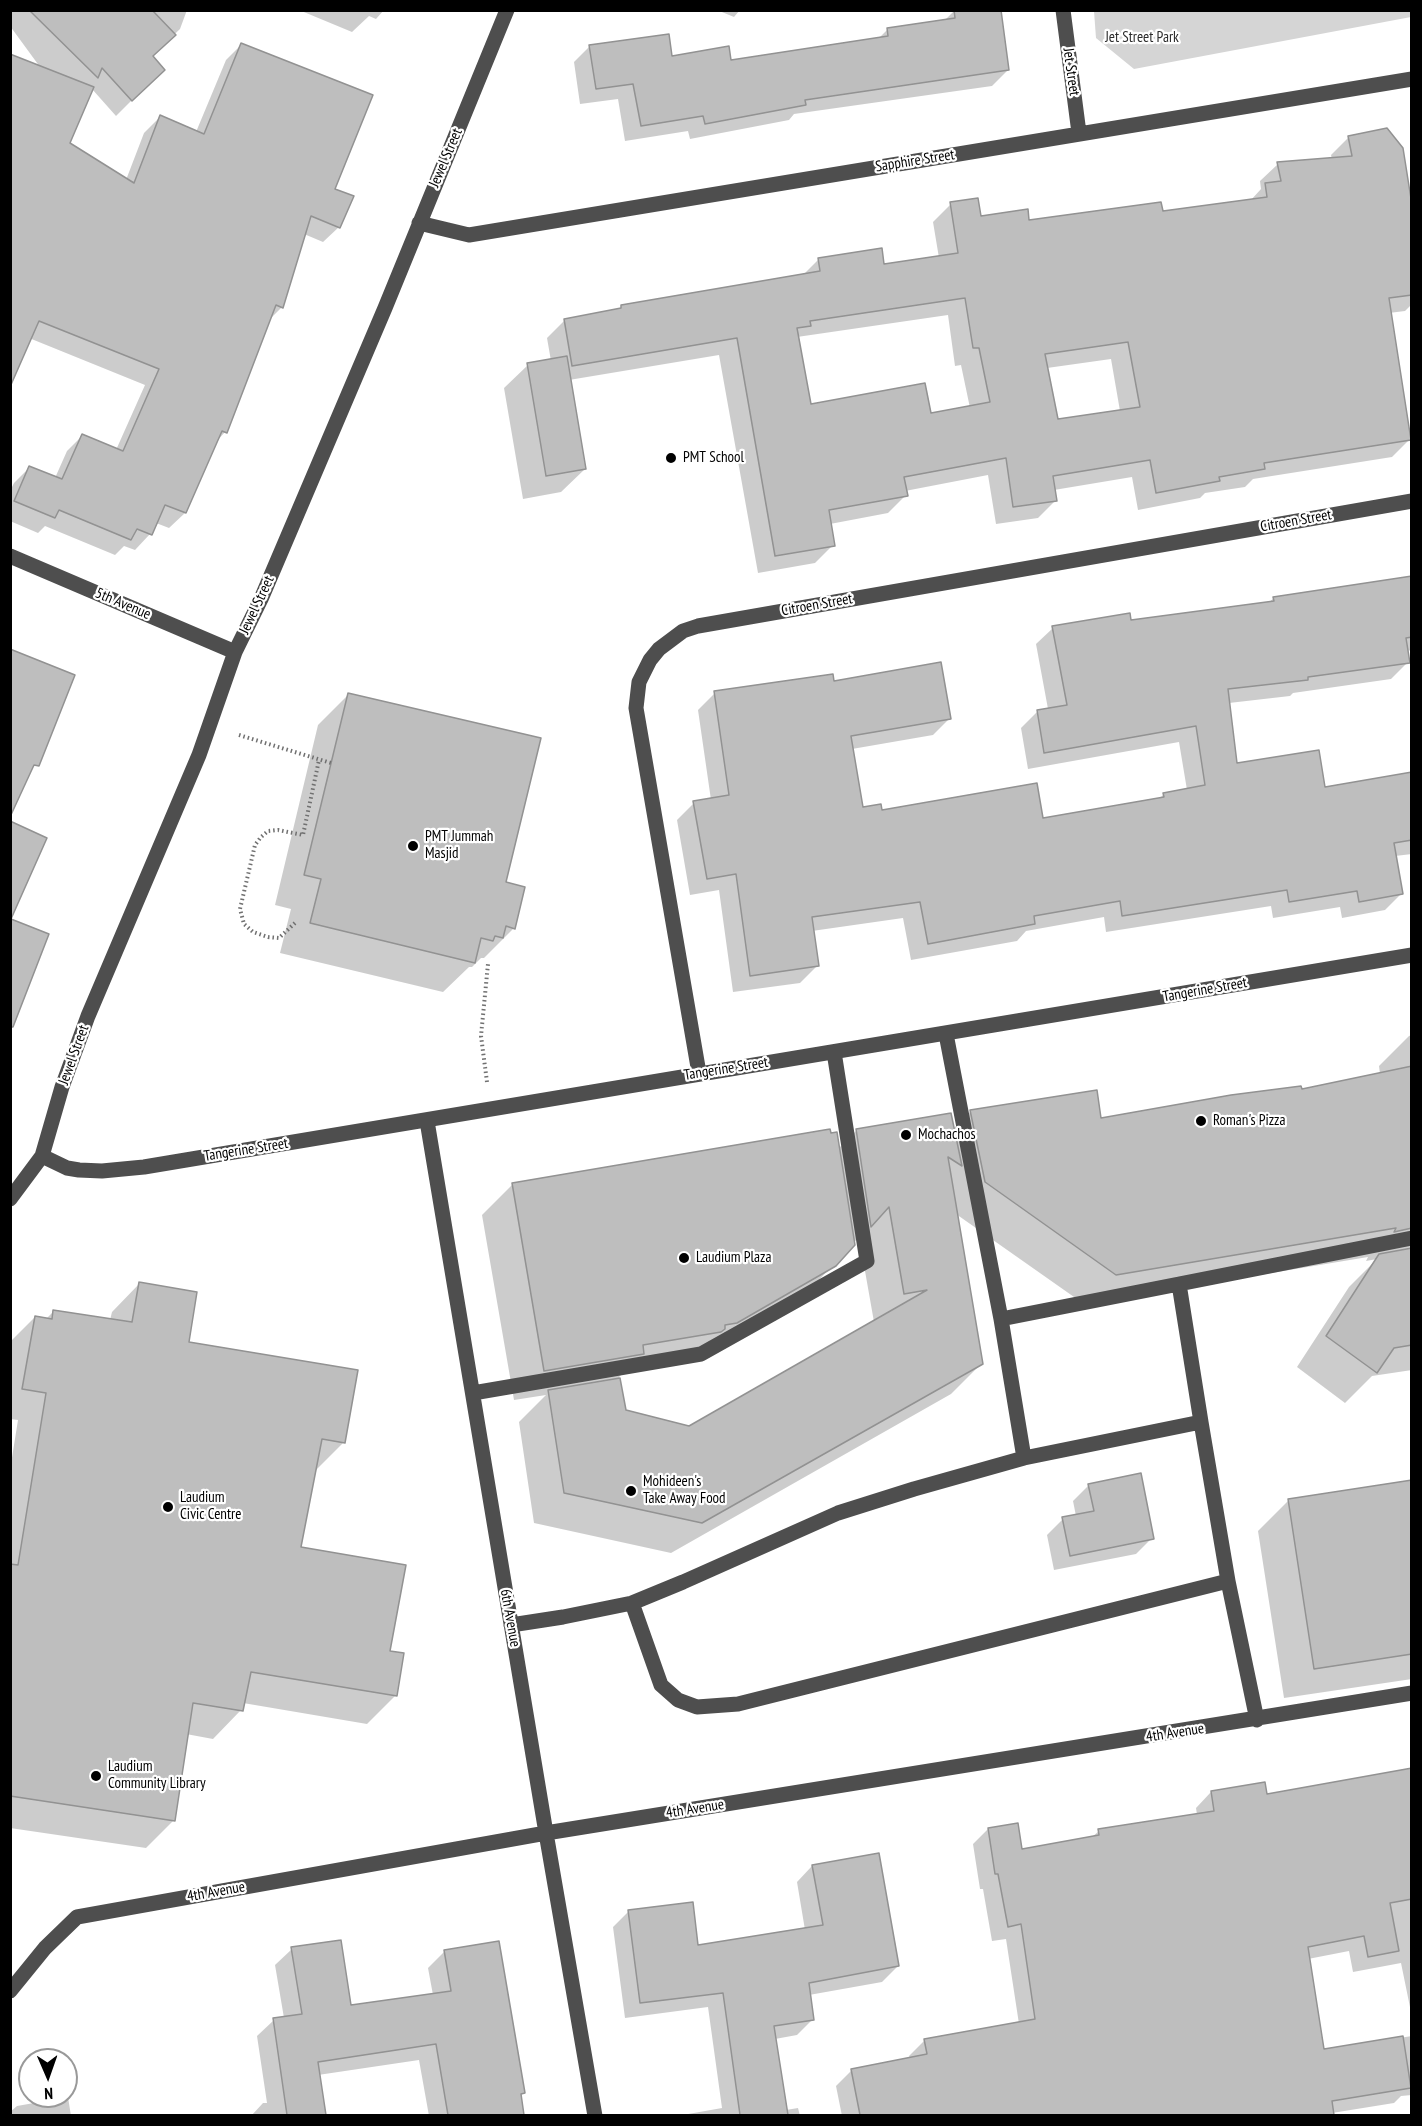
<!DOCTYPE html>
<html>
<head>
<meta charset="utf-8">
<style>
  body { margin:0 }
  #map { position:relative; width:1422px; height:2126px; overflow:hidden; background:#fff; font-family:"PT Sans Narrow",sans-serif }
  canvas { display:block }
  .frame { position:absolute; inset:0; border:12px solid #000; pointer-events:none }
  .north { position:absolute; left:18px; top:2048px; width:60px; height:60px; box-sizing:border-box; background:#fff; border:2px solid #999; border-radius:50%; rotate:178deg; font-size:16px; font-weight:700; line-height:24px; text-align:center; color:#000 }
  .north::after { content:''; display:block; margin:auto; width:21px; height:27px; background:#000; clip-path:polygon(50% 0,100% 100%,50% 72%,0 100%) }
</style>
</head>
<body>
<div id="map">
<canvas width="1422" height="2126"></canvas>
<div class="frame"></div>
<div class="north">N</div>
</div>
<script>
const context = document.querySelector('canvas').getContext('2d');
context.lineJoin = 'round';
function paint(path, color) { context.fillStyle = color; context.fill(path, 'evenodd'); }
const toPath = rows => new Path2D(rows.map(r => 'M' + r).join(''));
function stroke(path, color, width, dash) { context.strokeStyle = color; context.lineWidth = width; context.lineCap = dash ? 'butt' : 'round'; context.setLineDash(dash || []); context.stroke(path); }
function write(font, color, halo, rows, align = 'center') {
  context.font = font + ' "PT Sans Narrow",sans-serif'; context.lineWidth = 4.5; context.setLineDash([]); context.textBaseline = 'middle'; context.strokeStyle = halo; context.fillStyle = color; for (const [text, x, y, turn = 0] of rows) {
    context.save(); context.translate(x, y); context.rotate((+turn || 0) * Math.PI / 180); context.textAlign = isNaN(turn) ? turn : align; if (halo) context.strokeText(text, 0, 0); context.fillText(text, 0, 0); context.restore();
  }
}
paint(toPath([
  [1411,10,1411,17,1134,69,1096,38,1094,11]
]), '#d5d5d5');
paint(toPath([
  [10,10,187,10,180,29,151,57,147,85,116,116,92,89,68,144,126,180,144,133,160,117,196,132,226,60,242,44,333,189,339,227,323,242,304,234,282,307,269,320,225,432,216,442,185,513,169,528,156,523,150,534,135,550,124,546,115,555,45,526,38,533,10,521,10,491,14,483,30,467,55,478,67,451,83,435,116,450,145,385,29,338,40,67,10,26],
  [299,10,384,10,376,19,369,16,352,32],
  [717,10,740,10,734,17],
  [954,11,1008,70,992,86,794,114,789,120,690,139,688,131,625,141,618,99,580,104,574,62,590,46,671,58,729,48,723,63,878,39,888,29,944,21],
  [1349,137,1412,215,1412,304,1405,311,1389,313,1410,439,1392,457,1253,479,1245,487,1205,493,1200,498,1138,510,1132,477,1054,490,1056,500,1038,518,996,524,988,475,905,491,906,495,888,513,830,524,833,545,815,563,758,573,719,355,569,380,585,469,561,492,523,499,504,388,528,365,551,361,547,338,565,320,617,311,622,306,802,276,819,259,883,266,939,258,933,222,951,204,980,218,1028,222,1162,213,1250,201,1261,189,1260,181,1278,164,1332,159,1331,155],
  [948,315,955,366,961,365,970,408,930,415,809,406,797,337],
  [1111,359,1120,411,1057,421,1047,368],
  [1412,577,1412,650,1407,651,1408,662,1391,679,1293,693,1290,696,1229,703,1236,765,1324,789,1412,774,1412,854,1395,856,1402,893,1385,910,1342,918,1340,907,1273,918,1271,906,1106,932,1104,917,1026,931,1017,941,911,960,903,918,812,931,817,966,800,983,733,992,719,890,690,895,677,820,694,803,711,800,698,710,715,693,832,682,950,718,933,735,852,749,862,809,881,812,1042,819,1159,799,1164,794,1187,790,1179,742,1028,769,1021,728,1038,711,1048,709,1036,644,1053,628,1130,621,1268,603,1274,598],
  [349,694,504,884,514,928,484,958,481,958,472,967,469,967,443,992,280,953,291,909,275,905,318,725],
  [1412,1035,1412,1370,1372,1376,1345,1403,1297,1367,1349,1287,1377,1259,1366,1261,1368,1257,1084,1304,956,1214,981,1364,951,1394,671,1553,534,1523,519,1422,546,1395,514,1400,482,1215,513,1184,838,1149,857,1130,953,1129,971,1111,1100,1119,1301,1090,1380,1074,1379,1066,1409,1036],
  [859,1237,874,1322,689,1428,625,1412,619,1377,624,1372,705,1352,804,1296],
  [140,1283,187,1343,344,1442,316,1470,299,1548,389,1652,395,1696,367,1724,243,1703,241,1710,213,1739,186,1734,174,1820,146,1848,10,1828,10,1470,18,1420,10,1419,10,1342,35,1317,46,1319,54,1311,110,1320,112,1312],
  [1412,1481,1412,1679,1284,1698,1258,1531,1289,1500],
  [1089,1485,1152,1538,1136,1554,1054,1570,1047,1535,1063,1519,1076,1516,1073,1501],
  [1412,1769,1412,2017,1401,1963,1353,1972,1349,1951,1308,1959,1322,2050,1412,2036,1412,2095,1401,2096,1394,2103,1332,2113,1333,2116,842,2116,836,2086,852,2070,910,2059,909,2056,925,2040,1019,2024,1006,1939,992,1941,983,1889,980,1889,973,1844,988,1829,1021,1850,1092,1837,1099,1831,1197,1815,1196,1808,1211,1792,1266,1796],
  [812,1866,898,1966,882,1982,809,1995,813,2019,797,2035,775,2039,786,2110,798,2108,800,2116,677,2116,722,2108,708,2007,625,2018,613,1927,628,1912,691,1904,697,1947,805,1930,797,1882],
  [292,1949,350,2007,433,1995,428,1968,445,1951,523,2093,520,2097,523,2116,429,2116,419,2060,318,2075,325,2116,251,2116,263,2103,267,2103,257,2036,274,2020,284,2018,275,1965],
  [68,2097,71,2116,10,2116,10,2112,17,2106]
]), '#0003');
const building = toPath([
  [29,10,152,10,176,35,153,56,165,70,132,101,102,68,98,78,29,10],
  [954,10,1001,10,1009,70,805,100,806,105,705,124,703,116,641,126,633,84,596,89,589,45,669,34,672,56,729,46,731,60,888,36,887,28,955,18,954,10],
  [241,43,373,95,335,189,354,196,340,228,311,216,283,308,276,305,227,433,222,431,186,513,165,505,152,535,137,529,131,540,59,510,55,518,14,501,29,466,62,479,82,434,123,451,159,369,39,321,10,387,10,54,94,87,70,143,134,183,160,115,204,134,241,43],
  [1387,128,1403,148,1412,205,1412,295,1389,298,1411,440,1264,463,1265,469,1219,477,1220,481,1156,493,1150,460,1053,476,1057,501,1013,507,1006,458,904,477,908,496,829,510,835,546,775,556,737,338,572,366,564,319,621,308,621,305,820,271,818,258,882,248,884,264,958,253,950,202,978,198,981,216,1028,209,1029,220,1161,202,1163,211,1267,197,1265,183,1281,181,1277,162,1352,156,1348,136,1387,128],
  [965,298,973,348,979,348,990,402,931,413,925,383,811,404,797,328,811,326,810,321,965,298],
  [1128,342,1140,407,1058,419,1045,354,1128,342],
  [567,356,586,469,546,476,527,363,567,356],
  [1412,576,1412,637,1406,638,1410,663,1308,677,1308,680,1228,689,1237,763,1319,750,1325,787,1412,772,1412,840,1394,843,1403,894,1359,902,1357,891,1289,902,1287,890,1122,916,1120,901,1034,916,1035,924,928,944,920,902,812,917,819,966,750,976,736,874,707,879,693,801,729,795,714,691,833,674,834,681,941,662,951,719,851,736,863,807,881,804,882,810,1037,783,1043,818,1164,797,1163,793,1205,785,1196,726,1044,753,1037,710,1067,705,1052,626,1130,613,1131,620,1274,601,1273,597,1412,576],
  [10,649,75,675,39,766,34,765,10,817,10,649],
  [348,693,541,738,506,882,525,887,515,929,506,926,503,938,495,936,493,941,481,938,475,963,310,923,321,879,304,875,348,693],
  [10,821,47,838,11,919,49,934,13,1027,10,1027,10,821],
  [1412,1066,1412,1228,1394,1232,1396,1228,1116,1275,985,1182,970,1110,1097,1090,1101,1118,1231,1095,1301,1086,1302,1089,1412,1066],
  [951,1113,962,1166,948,1157,983,1364,702,1523,564,1493,548,1390,620,1378,626,1410,689,1426,927,1290,904,1294,889,1207,871,1227,856,1129,951,1113],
  [830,1129,831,1133,837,1132,855,1245,836,1266,737,1323,725,1325,725,1329,721,1332,643,1345,644,1354,544,1371,512,1183,830,1129],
  [1412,1248,1412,1345,1394,1348,1377,1373,1326,1336,1379,1254,1412,1248],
  [139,1282,197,1292,189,1342,358,1370,345,1443,322,1439,301,1547,406,1565,390,1651,404,1653,397,1696,251,1672,243,1711,193,1703,175,1821,10,1796,10,1564,18,1565,46,1393,22,1389,35,1316,52,1319,53,1310,132,1322,139,1282],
  [1141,1473,1154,1539,1070,1556,1062,1517,1094,1511,1088,1484,1141,1473],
  [1412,1480,1412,1654,1314,1669,1288,1499,1412,1480],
  [1412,1768,1412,1899,1390,1903,1399,1951,1368,1957,1364,1936,1308,1947,1324,2049,1403,2036,1411,2088,1332,2101,1334,2115,860,2115,851,2069,927,2054,924,2039,1035,2019,1021,1924,1008,1927,998,1874,995,1874,988,1828,1018,1823,1022,1849,1099,1835,1098,1829,1214,1811,1211,1791,1265,1782,1267,1794,1412,1768],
  [879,1853,899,1966,809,1983,814,2020,774,2026,788,2115,740,2115,723,1993,640,2003,628,1910,693,1902,698,1945,823,1925,812,1865,879,1853],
  [341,1940,351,2005,451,1991,444,1950,499,1941,525,2093,521,2094,524,2115,448,2115,436,2044,318,2062,326,2115,287,2115,273,2018,302,2014,291,1947,341,1940]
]);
paint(building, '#bebebe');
stroke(building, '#929292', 1.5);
stroke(toPath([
  [239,735,331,763],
  [295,923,279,938,268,937,253,932,244,924,240,909,255,845,261,837,268,831,278,830,303,835,319,760],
  [487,1082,481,1036,488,964]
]), '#707070', 4, [1.5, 3]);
stroke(toPath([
  [1063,10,1079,133],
  [419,223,469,235,1412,79],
  [10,556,235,652],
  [946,1034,1001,1319,1024,1458],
  [699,1073,636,708,639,682,650,660,659,649,683,631,698,626,1412,501],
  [427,1121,546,1833,595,2116],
  [42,1156,67,1168,79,1170,102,1171,144,1167,1412,955],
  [10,1199,42,1156,62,1087,88,1016,199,755,235,652,261,599,385,308,507,10],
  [1179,1284,1412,1238],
  [1001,1319,1179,1284,1201,1422],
  [473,1393,701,1354,867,1261,834,1052],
  [632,1603,661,1685,678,1700,697,1707,738,1704,1228,1581],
  [511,1625,563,1617,632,1603,683,1582,838,1513,914,1489,1024,1458,1201,1422,1228,1581,1257,1720],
  [10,1991,45,1948,77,1917,546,1833,1412,1693]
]), '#4e4e4e', 15);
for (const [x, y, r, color] of [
  [671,458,6,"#000"],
  [413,846,6,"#000"],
  [1201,1121,6,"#000"],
  [906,1135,6,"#000"],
  [684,1258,6,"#000"],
  [631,1491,6,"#000"],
  [168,1507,6,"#000"],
  [96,1776,6,"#000"]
]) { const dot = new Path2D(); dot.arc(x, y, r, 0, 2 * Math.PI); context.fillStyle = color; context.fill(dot); stroke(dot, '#fff', 2); }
write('15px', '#2c2c2c', '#fff', [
  ["Jet Street Park",1142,38]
]);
write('15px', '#000', '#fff', [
  ["Jet Street",1071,72,82],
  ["Jewel Street",446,158,-67],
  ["Sapphire Street",915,161,-9],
  ["Citroen Street",1296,521,-10],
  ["5th Avenue",123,604,23],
  ["Jewel Street",257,605,-65],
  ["Citroen Street",817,605,-10],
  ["Tangerine Street",1205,990,-10],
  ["Jewel Street",74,1055,-70],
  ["Tangerine Street",726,1069,-9],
  ["Tangerine Street",246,1150,-9],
  ["6th Avenue",510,1618,80],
  ["4th Avenue",1175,1733,-9],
  ["4th Avenue",695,1809,-9],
  ["4th Avenue",216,1892,-10]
]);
write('15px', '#000', '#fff', [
  ["PMT School",683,458],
  ["PMT Jummah",425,837],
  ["Masjid",425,854],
  ["Roman's Pizza",1213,1121],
  ["Mochachos",918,1135],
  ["Laudium Plaza",696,1258],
  ["Mohideen's",643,1482],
  ["Take Away Food",643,1499],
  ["Laudium",180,1498],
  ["Civic Centre",180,1515],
  ["Laudium",108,1767],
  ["Community Library",108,1784]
], 'left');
</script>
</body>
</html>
